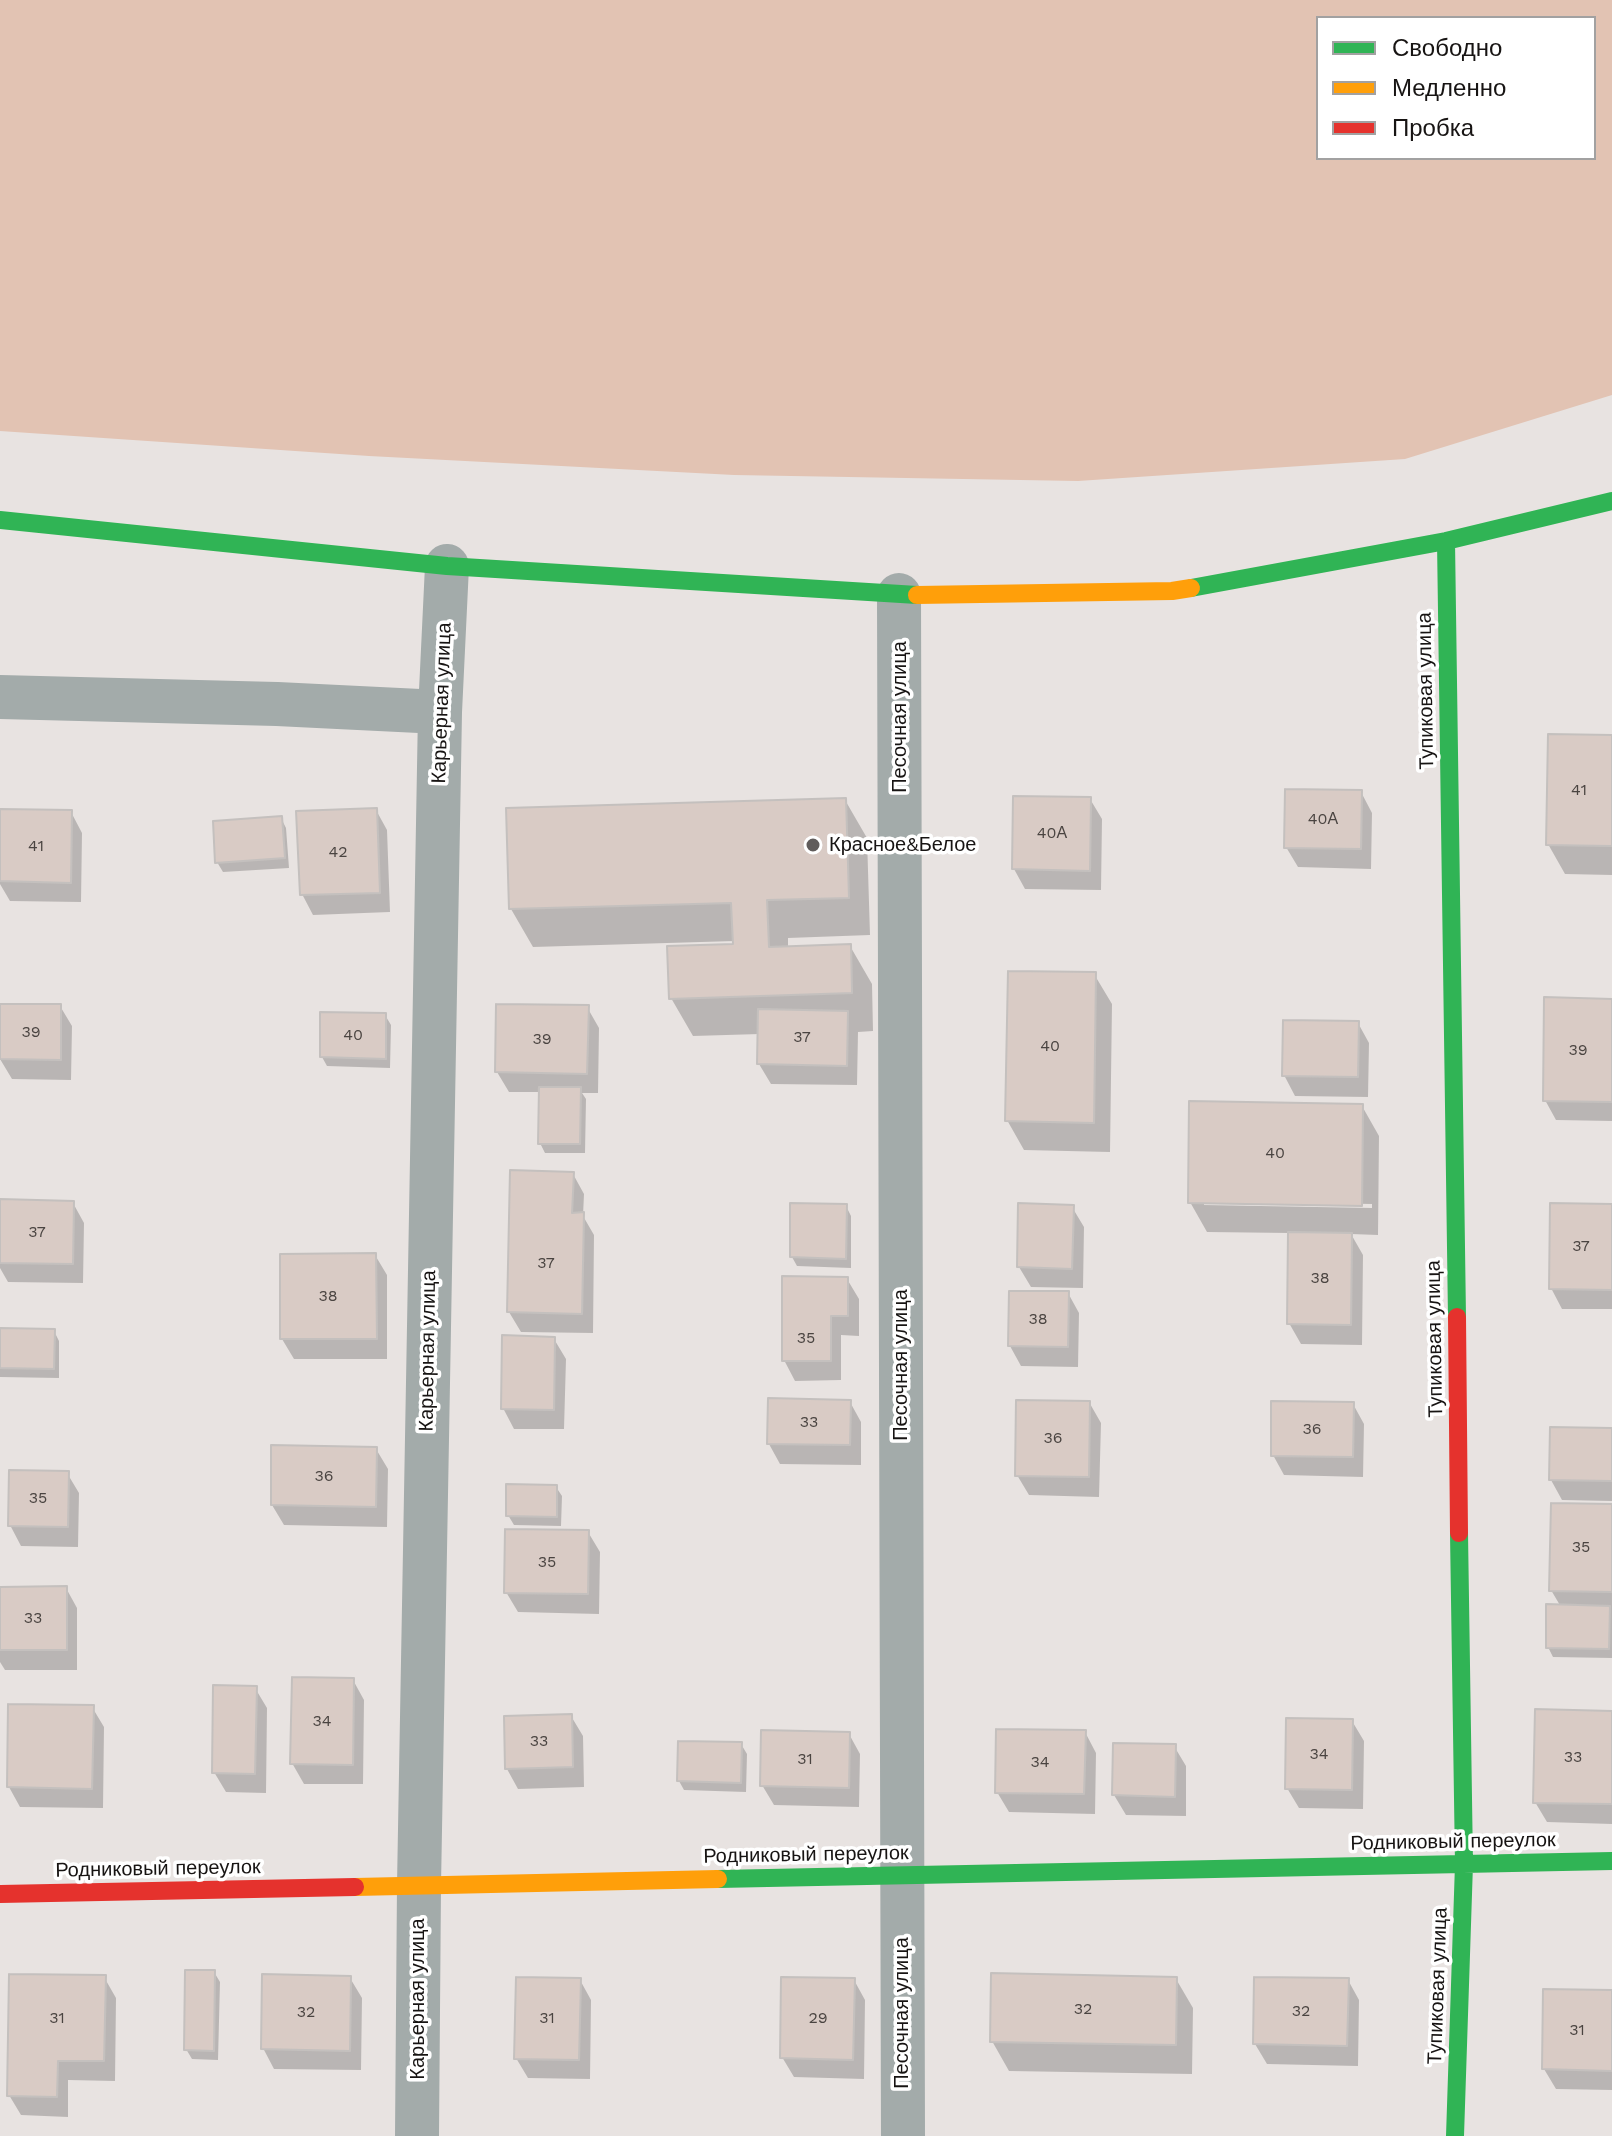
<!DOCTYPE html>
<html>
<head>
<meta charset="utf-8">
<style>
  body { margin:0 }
  #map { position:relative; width:1612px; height:2136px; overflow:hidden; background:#e8e3e1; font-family:"Work Sans",sans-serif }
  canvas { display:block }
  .legend { position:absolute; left:1316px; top:16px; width:280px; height:144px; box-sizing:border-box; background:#fff; border:2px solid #a2a1a1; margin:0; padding:10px 14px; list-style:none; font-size:24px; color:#171413 }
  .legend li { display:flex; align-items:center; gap:16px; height:40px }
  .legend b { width:40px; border:2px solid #a2a1a1 }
</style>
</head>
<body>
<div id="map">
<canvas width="1612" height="2136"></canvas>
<ul class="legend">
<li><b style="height:10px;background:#30b455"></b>Свободно</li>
<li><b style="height:10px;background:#ff9f0a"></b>Медленно</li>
<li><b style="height:10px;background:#e5322d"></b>Пробка</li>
</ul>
</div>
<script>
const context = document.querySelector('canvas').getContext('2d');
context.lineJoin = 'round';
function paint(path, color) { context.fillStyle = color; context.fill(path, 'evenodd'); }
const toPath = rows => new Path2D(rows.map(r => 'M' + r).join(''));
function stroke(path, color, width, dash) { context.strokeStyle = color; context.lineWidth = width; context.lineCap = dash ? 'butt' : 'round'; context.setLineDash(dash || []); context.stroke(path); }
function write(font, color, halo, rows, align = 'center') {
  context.font = font + ' "Work Sans",sans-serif'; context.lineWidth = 7; context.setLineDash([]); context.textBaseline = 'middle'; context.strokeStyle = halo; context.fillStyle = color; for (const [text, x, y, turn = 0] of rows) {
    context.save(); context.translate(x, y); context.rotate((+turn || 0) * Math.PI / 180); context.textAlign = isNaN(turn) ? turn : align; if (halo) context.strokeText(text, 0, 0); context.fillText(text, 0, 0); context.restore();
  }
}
paint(toPath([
  [0,0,1612,0,1612,395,1405,459,1078,481,734,475,369,456,0,431],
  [1318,18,1594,18,1594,158,1318,158]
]), '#e2c3b3');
paint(toPath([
  [1612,737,1612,875,1565,874,1548,844],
  [1361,792,1372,813,1371,869,1298,867,1286,847],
  [1090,799,1102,819,1101,890,1025,889,1014,869],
  [845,800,867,838,870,935,788,938,788,948,850,946,872,984,873,1031,858,1032,857,1085,771,1084,759,1064,760,1034,693,1036,671,998,735,946,735,941,533,947,511,909],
  [376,810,387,830,390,912,313,915,302,894],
  [0,811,71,812,82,833,81,902,10,901,0,884],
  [281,818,286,828,289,868,223,872,217,862],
  [1094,974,1112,1004,1110,1152,1024,1150,1007,1120],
  [1612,1001,1612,1121,1556,1120,1545,1100],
  [60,1006,72,1026,71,1080,12,1079,0,1059],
  [587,1007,599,1028,598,1093,582,1093,586,1099,585,1153,545,1153,540,1143,541,1092,509,1092,497,1072],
  [385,1015,391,1025,390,1068,327,1066,322,1057],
  [1358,1023,1369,1043,1368,1097,1295,1096,1284,1075],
  [1362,1106,1379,1136,1378,1235,1351,1234,1363,1255,1362,1345,1301,1344,1289,1323,1290,1233,1207,1232,1190,1202],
  [1204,1201,1372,1204,1372,1208,1204,1205],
  [573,1174,584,1194,583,1216,594,1235,593,1333,521,1332,509,1312],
  [0,1201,73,1203,84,1223,83,1283,8,1282,0,1268],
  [846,1206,851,1216,851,1268,797,1266,792,1257],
  [1612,1206,1612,1309,1562,1309,1551,1288],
  [1072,1207,1084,1227,1083,1288,1031,1287,1019,1267],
  [375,1255,387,1275,387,1359,294,1359,282,1339],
  [847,1279,859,1299,859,1336,841,1335,841,1380,795,1381,784,1360],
  [1068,1293,1079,1313,1078,1367,1021,1366,1010,1346],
  [0,1330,54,1331,59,1341,59,1378,0,1377],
  [554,1339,566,1359,564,1429,514,1429,503,1408],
  [850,1402,861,1422,861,1465,780,1464,769,1444],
  [1089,1402,1101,1423,1099,1497,1029,1495,1017,1475],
  [1353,1404,1364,1424,1363,1477,1284,1475,1273,1455],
  [1612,1430,1612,1501,1562,1500,1551,1480],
  [376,1449,388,1469,387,1527,284,1525,272,1505],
  [67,1473,79,1493,78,1547,21,1546,10,1525],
  [556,1487,562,1496,561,1526,514,1525,508,1515],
  [1612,1506,1612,1658,1553,1657,1548,1647,1561,1607,1551,1590],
  [588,1532,600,1552,599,1614,518,1612,506,1592],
  [66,1588,77,1608,77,1670,5,1670,0,1662,0,1589],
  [353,1680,364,1700,363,1784,304,1784,292,1763],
  [255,1688,267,1708,266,1793,226,1792,214,1772],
  [92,1707,104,1727,103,1808,20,1807,9,1787],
  [1612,1713,1612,1824,1547,1822,1535,1802],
  [571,1716,583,1736,584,1787,518,1789,507,1769],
  [1352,1721,1364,1741,1363,1809,1299,1808,1287,1788],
  [1085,1732,1096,1753,1095,1814,1009,1812,997,1792],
  [849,1734,860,1754,859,1807,774,1805,762,1785],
  [741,1744,747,1754,746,1792,684,1790,679,1781],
  [1174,1746,1186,1766,1186,1816,1126,1815,1114,1795],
  [214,1972,220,1982,218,2060,192,2059,186,2049],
  [104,1977,116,1998,115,2081,68,2080,68,2117,21,2115,9,2095],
  [350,1978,362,1998,361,2070,274,2069,263,2048],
  [1176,1979,1193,2008,1192,2074,1009,2071,992,2041],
  [580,1980,591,2000,590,2079,528,2078,516,2058],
  [854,1980,865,2000,864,2079,794,2077,782,2057],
  [1348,1980,1359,2000,1358,2066,1267,2064,1255,2044],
  [1612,1992,1612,2090,1556,2089,1544,2069]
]), '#0003');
const building = toPath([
  [1548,734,1612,735,1612,846,1546,845,1548,734],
  [1285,789,1362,790,1361,849,1284,848,1285,789],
  [1013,796,1091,797,1090,871,1012,869,1013,796],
  [846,798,849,898,767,900,769,947,851,944,852,993,669,999,667,946,733,944,731,903,509,909,506,808,846,798],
  [377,808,380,893,300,895,296,811,377,808],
  [0,809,72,810,71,883,0,881,0,809],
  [282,816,285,858,215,863,213,821,282,816],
  [1008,971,1096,972,1094,1123,1005,1121,1008,971],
  [1544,997,1612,999,1612,1102,1543,1101,1544,997],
  [0,1004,61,1004,61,1060,0,1059,0,1004],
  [496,1004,589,1005,587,1074,495,1072,496,1004],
  [758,1009,848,1011,847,1066,757,1064,758,1009],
  [320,1012,386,1013,386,1059,320,1057,320,1012],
  [1283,1020,1359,1021,1358,1077,1282,1076,1283,1020],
  [539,1087,581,1087,580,1144,538,1144,539,1087],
  [1189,1101,1363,1104,1362,1206,1188,1203,1189,1101],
  [510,1170,574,1172,572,1213,584,1212,582,1314,507,1312,510,1170],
  [0,1199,74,1201,73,1264,0,1263,0,1199],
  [790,1203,847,1204,846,1259,790,1257,790,1203],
  [1018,1203,1074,1205,1072,1269,1017,1267,1018,1203],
  [1550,1203,1612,1204,1612,1290,1549,1289,1550,1203],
  [1288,1232,1352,1233,1351,1325,1287,1324,1288,1232],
  [376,1253,377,1339,280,1339,280,1254,376,1253],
  [782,1276,848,1277,848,1316,831,1316,831,1361,782,1361,782,1276],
  [1009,1291,1069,1291,1068,1347,1008,1346,1009,1291],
  [0,1328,55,1329,54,1369,0,1368,0,1328],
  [502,1335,555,1337,554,1410,501,1409,502,1335],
  [768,1398,851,1400,850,1445,767,1444,768,1398],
  [1016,1400,1090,1401,1089,1477,1015,1476,1016,1400],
  [1271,1401,1354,1402,1353,1457,1271,1456,1271,1401],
  [1550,1427,1612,1428,1612,1481,1549,1480,1550,1427],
  [271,1445,377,1447,376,1507,271,1505,271,1445],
  [9,1470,69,1471,68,1527,8,1526,9,1470],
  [506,1484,557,1485,557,1517,506,1516,506,1484],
  [1551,1503,1612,1504,1612,1592,1549,1591,1551,1503],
  [505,1529,589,1530,588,1594,504,1593,505,1529],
  [67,1586,67,1650,0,1650,0,1587,67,1586],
  [1546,1604,1610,1606,1609,1649,1546,1648,1546,1604],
  [292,1677,354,1678,353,1765,290,1764,292,1677],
  [213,1685,257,1686,255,1774,212,1773,213,1685],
  [8,1704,94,1705,92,1789,7,1787,8,1704],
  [1535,1709,1612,1711,1612,1804,1533,1803,1535,1709],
  [572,1714,573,1767,505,1769,504,1716,572,1714],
  [1286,1718,1353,1719,1352,1790,1285,1789,1286,1718],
  [996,1729,1086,1730,1084,1794,995,1793,996,1729],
  [761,1730,850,1732,849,1788,760,1786,761,1730],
  [678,1741,742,1742,741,1783,677,1781,678,1741],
  [1113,1743,1176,1744,1175,1797,1112,1795,1113,1743],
  [185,1970,215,1970,214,2051,184,2050,185,1970],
  [991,1973,1177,1977,1176,2045,990,2042,991,1973],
  [9,1974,106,1975,104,2061,58,2061,57,2097,7,2096,9,1974],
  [262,1974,351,1976,350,2051,261,2049,262,1974],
  [516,1977,581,1978,579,2060,514,2059,516,1977],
  [781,1977,855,1978,853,2060,780,2058,781,1977],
  [1254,1977,1349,1978,1347,2046,1253,2044,1254,1977],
  [1543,1989,1612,1990,1612,2071,1542,2069,1543,1989]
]);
paint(building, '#d9cbc5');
stroke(building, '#c4c0be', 2);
stroke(toPath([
  [899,595,903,2136],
  [0,697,277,704,440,712],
  [417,2136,419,1885,440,712,447,566]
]), '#a3abaa', 44);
stroke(toPath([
  [0,520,447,566,917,595],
  [1446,541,1457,1317],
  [1191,588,1446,541,1612,501],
  [718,1879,1612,1861],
  [1455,2136,1464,1864,1459,1533]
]), '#30b455', 18);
stroke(toPath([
  [917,595,1172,591,1191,588],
  [355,1887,718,1879]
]), '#ff9f0a', 18);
stroke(toPath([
  [1457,1317,1459,1533],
  [0,1894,355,1887]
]), '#e5322d', 18);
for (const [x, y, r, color] of [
  [813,845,8,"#605c5b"]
]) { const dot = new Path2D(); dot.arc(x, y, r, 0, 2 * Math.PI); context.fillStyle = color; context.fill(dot); stroke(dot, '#fff', 3); }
write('16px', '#4a4441', null, [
  ["41",1579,790],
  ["40А",1323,819],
  ["40А",1052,833],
  ["41",36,846],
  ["42",338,852],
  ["39",31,1032],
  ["40",353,1035],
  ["37",802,1037],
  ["39",542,1039],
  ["40",1050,1046],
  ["39",1578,1050],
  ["40",1275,1153],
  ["37",37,1232],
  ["37",1581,1246],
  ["37",546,1263],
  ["38",1320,1278],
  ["38",328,1296],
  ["38",1038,1319],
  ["35",806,1338],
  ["33",809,1422],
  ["36",1312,1429],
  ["36",1053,1438],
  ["36",324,1476],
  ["35",38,1498],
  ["35",1581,1547],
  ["35",547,1562],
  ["33",33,1618],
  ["34",322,1721],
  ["33",539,1741],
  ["34",1319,1754],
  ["33",1573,1757],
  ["31",805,1759],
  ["34",1040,1762],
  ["32",1083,2009],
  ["32",1301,2011],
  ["32",306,2012],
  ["31",57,2018],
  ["31",547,2018],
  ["29",818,2018],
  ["31",1577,2030]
]);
write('20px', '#171413', '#fff', [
  ["Тупиковая улица",1426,691,-91],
  ["Карьерная улица",442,703,-88],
  ["Песочная улица",900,717,-90],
  ["Тупиковая улица",1435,1339,-91],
  ["Карьерная улица",428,1351,-89],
  ["Песочная улица",901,1365,-90],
  ["Родниковый переулок",1453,1842,-1],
  ["Родниковый переулок",806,1855,-1],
  ["Родниковый переулок",158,1869,-1],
  ["Тупиковая улица",1438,1986,-88],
  ["Карьерная улица",418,1999,-90],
  ["Песочная улица",902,2013,-90]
]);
write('20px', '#171413', '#fff', [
  ["Красное&Белое",829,845]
], 'left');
</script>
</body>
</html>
